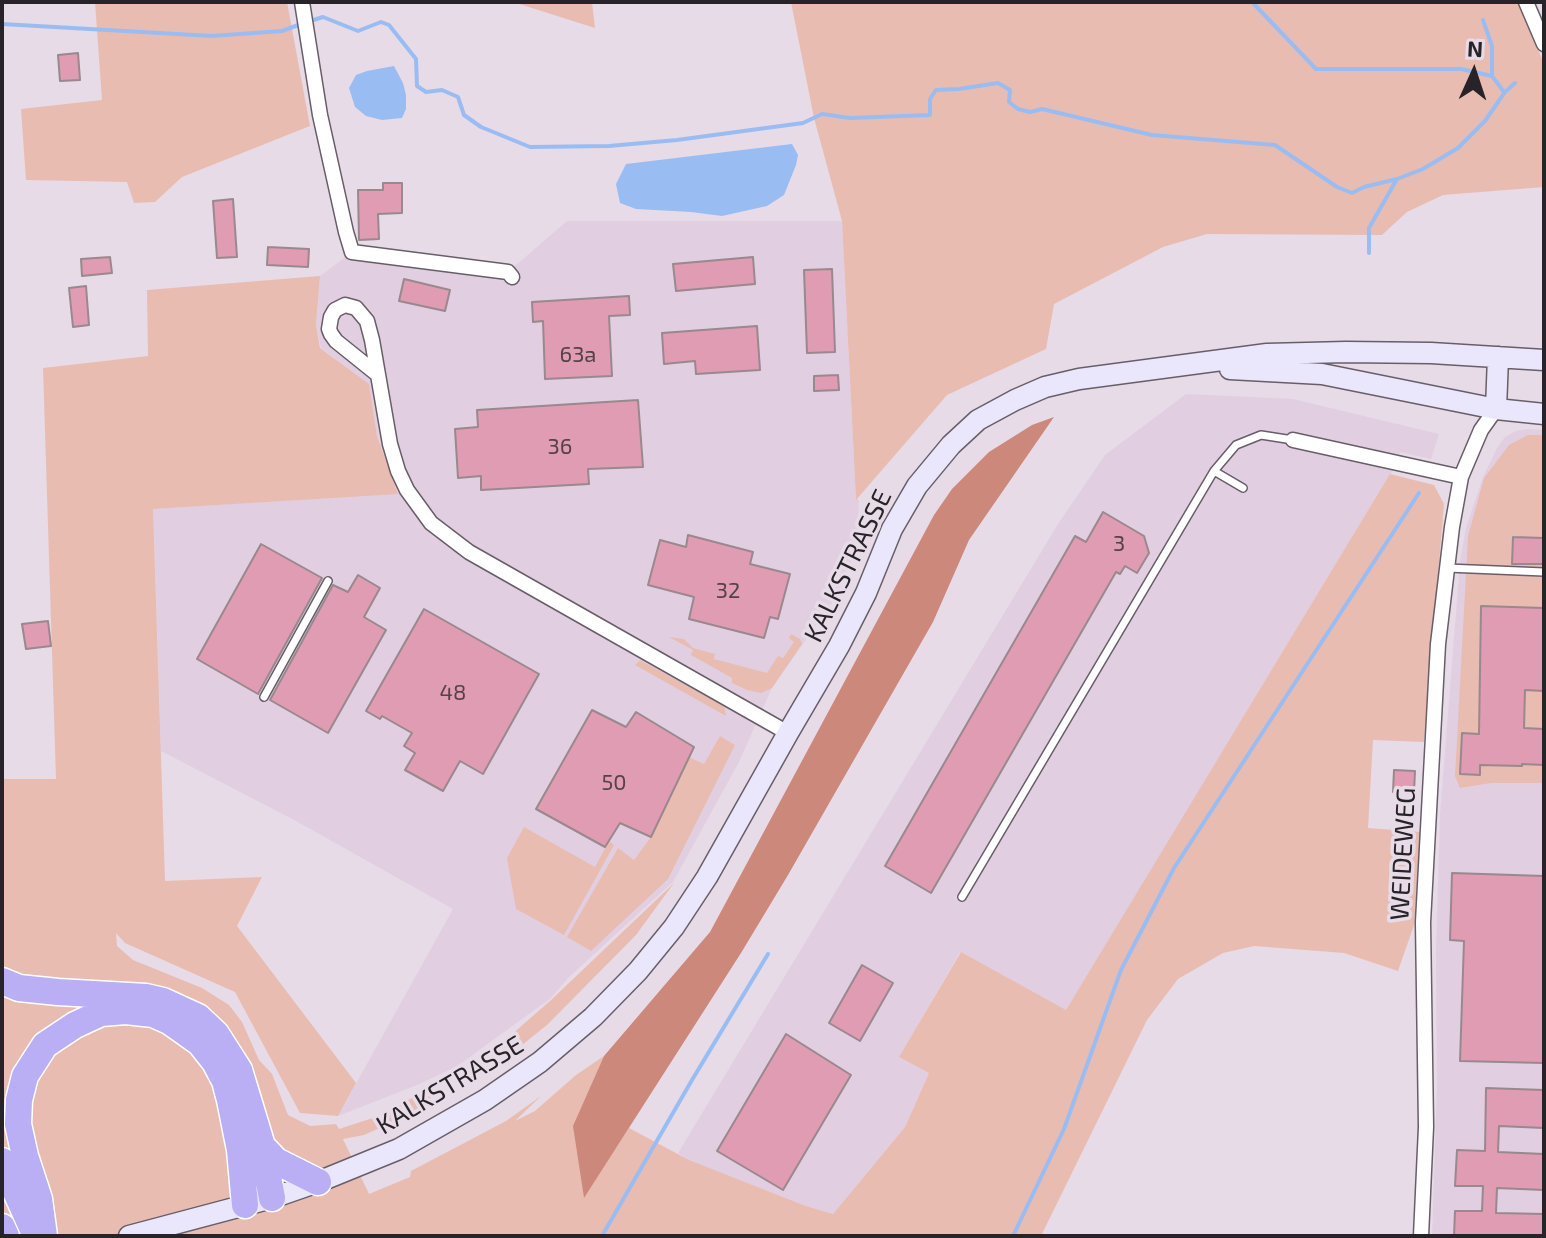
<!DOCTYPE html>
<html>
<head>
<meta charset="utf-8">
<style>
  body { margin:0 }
  #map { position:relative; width:1546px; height:1238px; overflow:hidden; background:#e7dbe7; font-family:"Exo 2",sans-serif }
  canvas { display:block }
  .frame { position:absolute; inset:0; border:4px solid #282328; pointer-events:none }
  .north { position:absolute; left:1434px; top:32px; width:80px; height:80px; -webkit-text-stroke:6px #e7dbe7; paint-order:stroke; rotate:3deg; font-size:22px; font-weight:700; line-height:32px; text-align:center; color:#282328 }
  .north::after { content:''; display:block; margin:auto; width:28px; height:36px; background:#282328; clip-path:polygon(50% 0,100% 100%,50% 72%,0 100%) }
</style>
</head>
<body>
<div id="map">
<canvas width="1546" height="1238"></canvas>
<div class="frame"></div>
<div class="north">N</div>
</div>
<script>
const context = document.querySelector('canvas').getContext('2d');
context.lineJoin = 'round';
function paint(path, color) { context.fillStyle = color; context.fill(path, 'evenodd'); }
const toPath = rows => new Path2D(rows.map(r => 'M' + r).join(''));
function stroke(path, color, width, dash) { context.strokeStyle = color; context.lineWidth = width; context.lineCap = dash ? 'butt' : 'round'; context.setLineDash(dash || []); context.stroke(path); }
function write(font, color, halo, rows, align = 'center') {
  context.font = font + ' "Exo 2",sans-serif'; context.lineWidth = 7; context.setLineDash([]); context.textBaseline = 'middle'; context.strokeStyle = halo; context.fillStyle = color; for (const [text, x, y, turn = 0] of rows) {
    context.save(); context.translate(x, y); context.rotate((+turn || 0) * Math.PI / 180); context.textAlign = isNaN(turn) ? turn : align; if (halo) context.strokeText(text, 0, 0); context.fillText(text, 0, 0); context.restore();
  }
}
paint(toPath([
  [567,221,842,221,856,499,859,500,856,550,836,597,772,688,739,762,673,882,568,978,551,998,456,1067,417,1085,338,1116,453,909,296,821,161,751,153,509,398,493,377,436,369,385,321,348,316,325,320,276,352,252,508,272],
  [1186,394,1293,399,1439,434,1431,459,1400,452,1397,463,1384,485,1066,1011,960,952,900,1057,929,1073,905,1127,833,1214,806,1206,688,1160,678,1153,1058,524,1105,455],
  [1528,429,1544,430,1544,1236,1432,1236,1437,1086,1436,947,1440,814,1460,562,1466,528,1483,477,1497,448,1505,437,1516,431]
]), '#e1cfe1');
paint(toPath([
  [95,2,287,2,310,126,182,177,155,202,134,203,127,182,26,180,21,109,102,100],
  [513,2,592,2,595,28],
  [791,2,1519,2,1544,64,1544,187,1443,195,1407,212,1382,235,1207,234,1163,247,1054,304,1046,349,947,395,856,500,842,221,814,118],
  [320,276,316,325,320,348,369,384,377,436,398,494,153,509,165,881,262,877,237,926,356,1083,338,1116,300,1113,235,992,125,943,116,933,117,946,133,960,202,988,229,1005,242,1022,259,1060,272,1074,288,1115,310,1126,336,1124,339,1129,382,1115,419,1094,432,1096,425,1108,364,1135,343,1139,369,1194,410,1177,411,1171,506,1121,541,1096,515,1121,535,1111,576,1075,604,1056,574,1126,584,1196,629,1128,689,1160,806,1206,833,1214,905,1127,929,1073,899,1057,961,952,1066,1010,1390,474,1434,485,1444,504,1424,742,1373,740,1368,828,1421,832,1414,925,1398,971,1344,953,1254,946,1223,953,1178,979,1147,1020,1041,1236,2,1236,2,779,56,779,43,368,148,356,147,290],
  [1528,435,1544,435,1544,783,1491,783,1460,788,1455,776,1468,536,1484,478,1509,445],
  [791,634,800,639,802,644,772,688,761,693,747,690,732,683,732,678,691,655,693,650,669,637,684,639,693,648,715,654,714,659,767,673,778,656,783,658,794,642,789,638],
  [640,660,724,706,726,716,635,665],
  [720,736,735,745,668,879,591,951,567,937,618,848,634,860,651,837,689,757,704,764],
  [524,827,595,867,609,841,614,845,564,935,516,909,507,858],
  [674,883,636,935,547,1025,512,1053,463,1085,458,1076,495,1049,550,1001]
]), '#e9bcb2');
paint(toPath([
  [1054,417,969,540,933,622,788,875,741,953,584,1198,573,1126,604,1056,710,932,934,515,952,489,989,452,1032,425]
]), '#cc887b');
paint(toPath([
  [394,66,403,83,406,95,406,109,402,118,382,120,366,116,355,107,349,88,356,75,367,71],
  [792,144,798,155,796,165,784,195,767,206,722,216,691,212,636,209,620,203,616,184,626,164]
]), '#99bdf2');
stroke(toPath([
  [1252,2,1316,69,1461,69,1492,76,1504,92],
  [1483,20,1492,46,1492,76],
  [310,21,323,17,358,31,381,22,389,25,416,59,417,86,426,92,442,90,458,97,464,115,481,127,530,147,609,146,677,140,803,123,822,114,850,118,930,115,930,99,936,90,959,89,998,83,1010,90,1009,102,1018,109,1030,112,1042,109,1152,135,1275,145,1337,187,1352,193,1364,187,1397,179,1423,169,1458,148,1485,121,1505,92,1515,83],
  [2,24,212,36,282,31,301,24],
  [1369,253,1369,228,1397,179],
  [602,1236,692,1080,768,954],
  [1013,1236,1064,1129,1121,970,1174,868,1419,493]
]), '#99bdf2', 4);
const building = toPath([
  [78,53,80,80,60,81,58,55,78,53],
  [383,183,402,183,402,213,378,214,379,239,359,240,358,190,383,190,383,183],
  [233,199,237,257,217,258,213,201,233,199],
  [268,247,309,249,308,267,267,265,268,247],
  [110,257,112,273,82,276,81,259,110,257],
  [753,257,755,284,676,291,673,264,753,257],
  [832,269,835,352,807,353,804,270,832,269],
  [404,279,450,290,445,311,399,301,404,279],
  [86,286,89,325,73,327,69,288,86,286],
  [629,296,630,315,609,316,612,376,545,379,543,321,533,322,532,302,629,296],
  [757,326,760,370,696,374,695,361,664,364,662,333,757,326],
  [838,375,839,390,814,391,814,376,838,375],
  [638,400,643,467,588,469,589,484,481,490,481,476,458,478,455,429,478,427,477,410,638,400],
  [1103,512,1144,536,1149,553,1137,573,1125,566,1120,574,1116,572,931,893,885,866,1075,536,1086,542,1103,512],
  [688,535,753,552,750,564,790,574,778,619,770,617,764,638,689,619,694,597,648,585,660,540,686,547,688,535],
  [1513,537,1544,538,1544,564,1512,564,1513,537],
  [261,544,322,578,258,694,197,659,261,544],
  [358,575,380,588,364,617,386,630,328,733,270,700,333,585,348,592,358,575],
  [1481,606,1544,608,1544,691,1525,690,1524,728,1544,729,1544,765,1522,764,1522,766,1480,765,1480,775,1460,774,1462,733,1479,734,1481,606],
  [424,609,539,674,483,774,460,761,443,791,405,770,415,753,404,746,412,733,382,716,380,719,366,711,424,609],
  [48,621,51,646,26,649,22,624,48,621],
  [592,710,626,727,636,712,694,747,651,837,620,823,605,847,536,809,592,710],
  [1394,770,1415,771,1414,792,1393,792,1394,770],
  [1452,873,1544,876,1544,1063,1460,1061,1464,941,1450,940,1452,873],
  [862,965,893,983,860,1041,829,1023,862,965],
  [786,1034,851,1075,783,1190,717,1151,786,1034],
  [1486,1088,1544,1090,1544,1128,1499,1126,1498,1152,1544,1154,1544,1190,1497,1188,1496,1213,1544,1214,1544,1236,1454,1236,1455,1211,1482,1211,1483,1186,1455,1186,1457,1150,1485,1151,1486,1088]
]);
paint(building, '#e09cb2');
stroke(building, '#99888d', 2);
const lane = toPath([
  [1214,471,1243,488],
  [1447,568,1544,572],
  [264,697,328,581],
  [962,897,1214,471,1236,445,1261,435,1293,440]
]);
const street = toPath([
  [302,2,320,115,346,232,352,252,508,272,512,277],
  [1526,2,1544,44],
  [377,374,336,341,331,334,329,329,331,317,335,310,345,305,356,308,367,321,372,340,390,444,398,471,407,490,431,523,469,552,788,733],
  [1293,440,1461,477],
  [1421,1236,1426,1127,1423,922,1438,644,1452,527,1461,477,1481,430,1496,409]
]);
const secondary = toPath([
  [1230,369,1322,374,1496,409,1544,414],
  [1496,409,1498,357],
  [129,1236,272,1198,318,1182,399,1149,485,1100,540,1062,593,1017,638,971,674,927,707,877,788,733,839,646,866,593,892,529,917,486,951,445,978,420,1015,400,1045,387,1079,379,1267,354,1346,352,1431,353,1544,360]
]);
const highway = toPath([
  [2,981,19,988,58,992,146,997,163,1001,198,1017,216,1034,239,1070,262,1146,272,1198],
  [262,1146,276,1161,318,1182],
  [2,1161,36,1236],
  [2,1227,6,1236],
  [44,1236,39,1199,25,1156,18,1124,19,1100,25,1076,45,1045,75,1025,101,1013,126,1011,153,1014,169,1021,200,1043,215,1062,225,1081,230,1100,240,1150,245,1205]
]);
stroke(lane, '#685e68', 10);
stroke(street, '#685e68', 17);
stroke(secondary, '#685e68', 23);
stroke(highway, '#fff', 29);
stroke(lane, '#fff', 7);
stroke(street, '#fff', 14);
stroke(secondary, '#eae7fc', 20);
stroke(highway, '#baaef5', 26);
write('22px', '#56414a', null, [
  ["63a",578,355],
  ["36",560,447],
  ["3",1119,544],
  ["32",728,591],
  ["48",453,693],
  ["50",614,783]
]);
write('26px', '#282328', '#e7dbe7', [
  ["KALKSTRASSE",848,566,-64],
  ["WEIDEWEG",1403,854,-87],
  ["KALKSTRASSE",450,1085,-31]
]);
</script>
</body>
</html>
